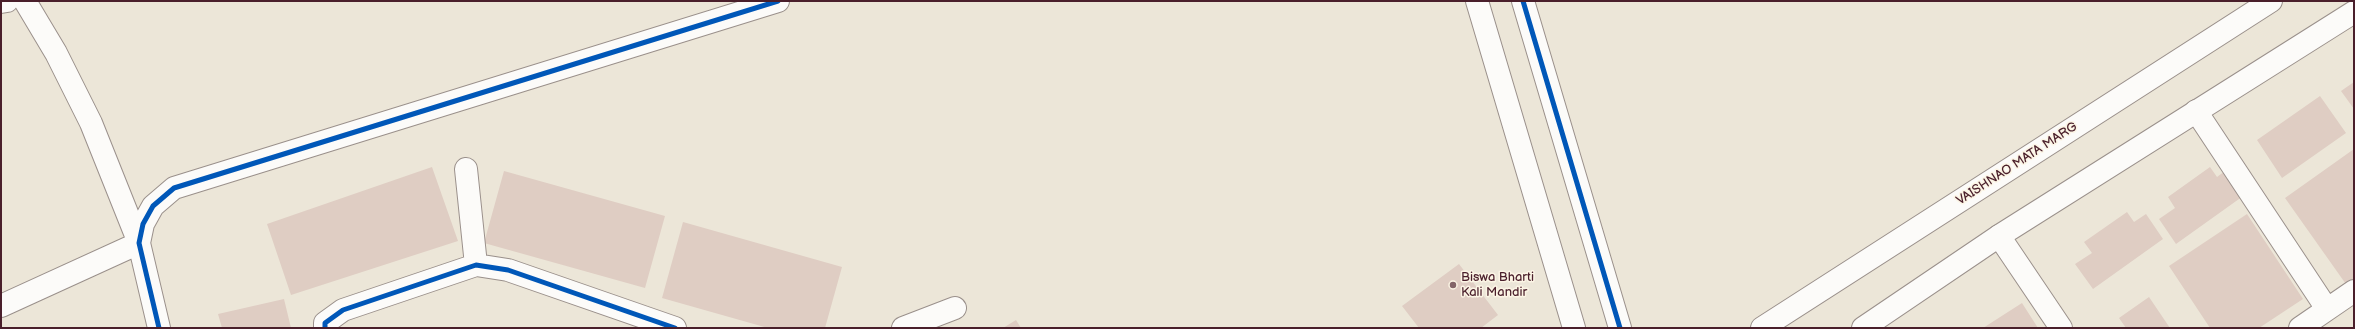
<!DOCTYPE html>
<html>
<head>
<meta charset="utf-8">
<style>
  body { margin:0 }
  #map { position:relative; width:2355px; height:329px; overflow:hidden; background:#ece6d8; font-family:"Balsamiq Sans",sans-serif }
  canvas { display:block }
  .frame { position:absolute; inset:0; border:2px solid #4a1f2b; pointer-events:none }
</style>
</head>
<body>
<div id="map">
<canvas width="2355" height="329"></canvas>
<div class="frame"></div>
</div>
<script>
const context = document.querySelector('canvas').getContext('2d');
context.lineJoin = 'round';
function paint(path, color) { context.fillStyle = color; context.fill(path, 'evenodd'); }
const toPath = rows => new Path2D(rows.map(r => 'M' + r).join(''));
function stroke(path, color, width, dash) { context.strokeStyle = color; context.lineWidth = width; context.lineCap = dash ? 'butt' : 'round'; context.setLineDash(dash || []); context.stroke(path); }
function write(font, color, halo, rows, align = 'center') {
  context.font = font + ' "Balsamiq Sans",sans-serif'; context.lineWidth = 3; context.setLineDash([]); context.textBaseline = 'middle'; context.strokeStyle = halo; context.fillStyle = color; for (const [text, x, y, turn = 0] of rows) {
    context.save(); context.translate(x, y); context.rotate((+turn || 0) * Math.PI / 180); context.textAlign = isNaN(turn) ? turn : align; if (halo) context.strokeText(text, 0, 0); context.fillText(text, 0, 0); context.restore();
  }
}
paint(toPath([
  [2354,82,2354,109,2341,91],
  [2320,96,2346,133,2282,178,2257,140],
  [2354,149,2354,283,2348,287,2285,198],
  [432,167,458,241,291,295,267,224],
  [2210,167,2217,177,2229,168,2246,194,2176,244,2159,219,2175,208,2168,197],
  [504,171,665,216,645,288,484,243],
  [2127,212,2134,222,2146,214,2163,239,2093,289,2075,264,2092,253,2084,242],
  [2247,214,2303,299,2259,328,2210,328,2169,266],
  [683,222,842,267,825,328,768,328,662,298],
  [1459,264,1498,315,1481,328,1419,328,1402,306],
  [2149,297,2170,328,2126,328,2119,318],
  [284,299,291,328,222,328,218,314],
  [2022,303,2038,328,1983,328],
  [1016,320,1021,328,1003,328]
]), '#dfcdc3');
const minor = toPath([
  [1477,1,1574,328],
  [1523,1,1620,328],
  [1,2,7,1],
  [2196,111,2327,309],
  [466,169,476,265],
  [1999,236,2061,328],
  [1,306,139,243,91,123,56,53,25,1],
  [159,328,139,243,143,224,153,206,174,188,778,1],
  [325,328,325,323,343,310,476,265,508,270,675,328],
  [903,328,955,308],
  [2300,328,2354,291]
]);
const major = toPath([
  [1762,328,2271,1],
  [1863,328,1999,236,2354,12]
]);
stroke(minor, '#9a908b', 24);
stroke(major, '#9a908b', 24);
stroke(minor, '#fcfbf9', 22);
stroke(major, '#fcfbf9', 22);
stroke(toPath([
  [1523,1,1620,328],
  [159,328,139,243,143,224,153,206,174,188,778,1],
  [325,328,325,323,343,310,476,265,508,270,675,328]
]), '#0057b8', 5);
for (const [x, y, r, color] of [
  [1453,285,4,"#836568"]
]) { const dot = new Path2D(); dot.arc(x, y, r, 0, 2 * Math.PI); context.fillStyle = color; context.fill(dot); stroke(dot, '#fcf5e5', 1.5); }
write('13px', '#4a1f2b', '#fcf5e5', [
  ["VAISHNAO MATA MARG",2017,164,-33]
]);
write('13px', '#4a1f2b', '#fcf5e5', [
  ["Biswa Bharti",1461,278],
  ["Kali Mandir",1461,293]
], 'left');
</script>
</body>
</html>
